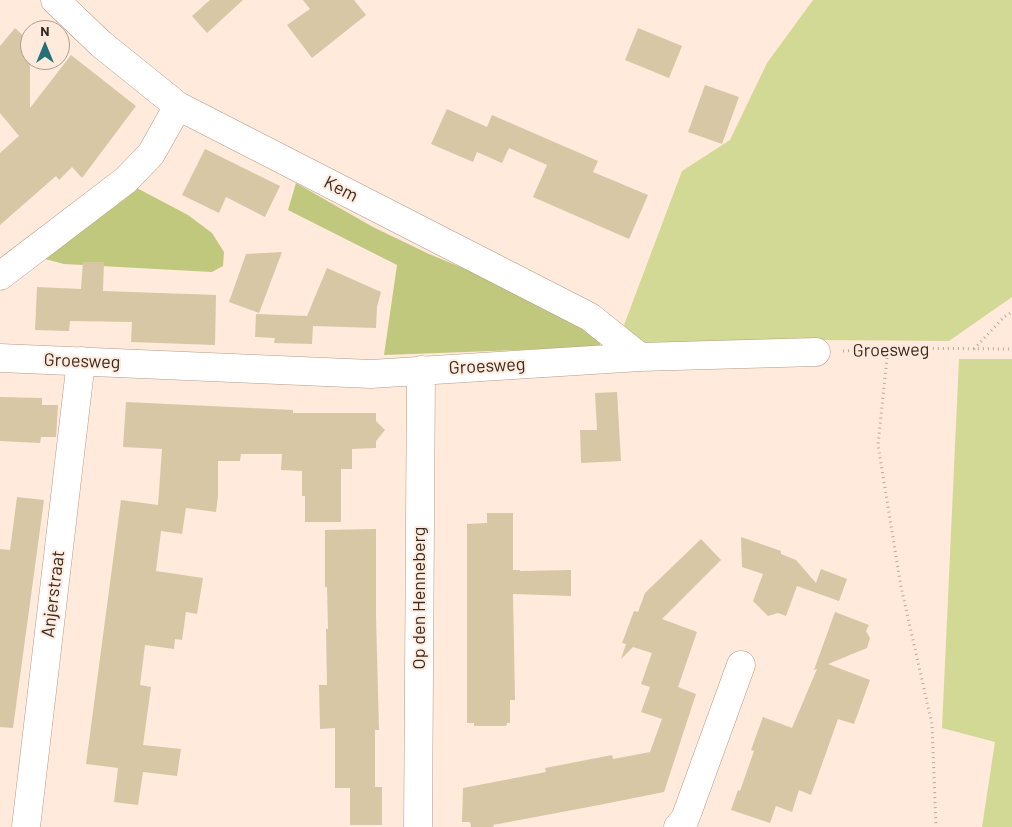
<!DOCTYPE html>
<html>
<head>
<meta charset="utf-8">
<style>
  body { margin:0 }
  #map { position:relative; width:1012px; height:827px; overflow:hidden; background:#ffeadc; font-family:Barlow,sans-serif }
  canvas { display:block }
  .north { position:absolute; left:20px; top:20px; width:50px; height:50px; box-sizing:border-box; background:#ffeadc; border:1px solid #af9e92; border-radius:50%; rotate:0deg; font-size:14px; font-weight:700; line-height:20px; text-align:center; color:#382b23 }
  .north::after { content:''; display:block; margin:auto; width:18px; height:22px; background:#267077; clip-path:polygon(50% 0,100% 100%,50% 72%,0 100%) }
</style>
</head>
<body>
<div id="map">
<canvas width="1012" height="827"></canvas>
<div class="north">N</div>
</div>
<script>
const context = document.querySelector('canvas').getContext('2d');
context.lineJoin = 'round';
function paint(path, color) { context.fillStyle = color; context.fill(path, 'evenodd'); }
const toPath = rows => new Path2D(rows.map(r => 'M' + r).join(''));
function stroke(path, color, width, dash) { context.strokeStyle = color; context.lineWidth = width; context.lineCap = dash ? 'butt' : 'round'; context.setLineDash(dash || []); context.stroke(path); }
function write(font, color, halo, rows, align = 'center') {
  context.font = font + ' Barlow,sans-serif'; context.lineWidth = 4; context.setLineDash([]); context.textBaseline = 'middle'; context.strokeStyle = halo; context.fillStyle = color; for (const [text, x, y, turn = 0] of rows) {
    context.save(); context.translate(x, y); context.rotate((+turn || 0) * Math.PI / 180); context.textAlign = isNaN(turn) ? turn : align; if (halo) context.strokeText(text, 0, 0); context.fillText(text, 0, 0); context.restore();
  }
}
paint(toPath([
  [813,0,1012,0,1012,297,949,341,820,340,638,347,624,325,682,171,730,140,767,63],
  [959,359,1012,359,1012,827,982,827,995,742,942,728]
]), '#d1d995');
paint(toPath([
  [296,183,373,227,429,254,528,295,602,336,600,347,384,355,397,265,288,210],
  [133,186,188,215,212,233,224,252,223,266,212,272,64,264,45,259,42,256]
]), '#bfc87d');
paint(toPath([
  [210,0,243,0,207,33,192,16],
  [303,0,354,0,366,15,312,58,287,25,310,9],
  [15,28,30,42,30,108,71,55,136,106,82,178,72,167,59,180,56,176,0,225,0,153,19,136,0,113,0,46],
  [638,28,682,46,669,78,625,60],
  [705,85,739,97,722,144,688,132],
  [447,109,487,127,492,115,598,161,593,172,648,195,629,239,533,197,547,165,509,148,502,163,477,152,473,162,431,144],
  [205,149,280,186,265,217,226,197,219,213,182,195],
  [282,252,259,313,229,302,246,254],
  [83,262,104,262,103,291,216,295,215,345,131,342,132,322,70,321,69,331,35,330,37,287,81,289],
  [327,268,381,292,377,307,376,328,313,326,312,344,274,343,275,338,255,337,256,314,307,316],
  [617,392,621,461,581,463,580,430,597,430,595,393],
  [0,397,42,398,42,405,58,405,56,437,41,437,40,443,0,441],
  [126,402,293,410,293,413,376,413,376,421,385,430,376,441,376,448,352,449,352,469,341,469,341,522,305,522,305,496,302,496,302,471,281,470,282,454,241,454,240,461,218,461,218,496,216,512,186,508,182,534,161,531,156,571,203,578,197,614,186,612,182,640,175,639,174,649,145,645,140,685,151,687,143,745,181,749,177,776,143,772,138,805,114,802,118,768,86,764,121,500,158,505,162,449,123,447],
  [17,497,44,500,13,728,0,727,0,549,10,550],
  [487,513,513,513,513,570,520,570,520,571,571,570,571,596,513,594,515,700,510,700,510,723,507,723,506,726,474,726,474,723,467,723,467,524,487,523],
  [376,529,376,616,379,730,375,730,375,787,382,787,382,825,350,825,350,788,335,788,335,728,320,729,319,685,327,685,326,629,328,629,327,587,325,587,325,530],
  [741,537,781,551,781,554,796,560,816,583,821,569,847,579,839,601,797,586,786,616,778,613,768,616,753,601,763,574,742,567],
  [701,539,721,560,662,619,697,632,678,687,696,694,664,792,599,805,493,825,494,827,471,827,470,822,462,822,463,788,546,772,545,768,612,755,613,759,650,752,662,719,641,712,650,687,641,684,652,653,633,647,621,659,626,644,622,643,634,611,638,612,645,593],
  [835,612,869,625,866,631,870,638,867,648,828,664,870,680,854,724,838,719,811,795,799,790,792,812,776,806,770,823,731,810,738,790,740,791,754,751,751,750,763,717,792,728,817,669,814,670]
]), '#d7c7a5');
const minor = toPath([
  [55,0,101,44,178,106,590,317,640,357],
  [0,276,126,180,151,154,178,106],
  [0,358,371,374,640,357,816,352],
  [26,827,81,361],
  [418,827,421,370],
  [678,827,685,819,741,665]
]);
stroke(minor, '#b99984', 29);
stroke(toPath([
  [888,348,878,445,901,587,932,724,936,827],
  [974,349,1004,317,1012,312],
  [843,351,888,348,1012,349]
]), '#bba99d', 3, [1, 4]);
stroke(minor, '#fff', 28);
write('18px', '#382b23', '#ffeadc', [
  ["Kem",341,189,27],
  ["Groesweg",891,350,-1],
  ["Groesweg",82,361,2],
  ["Groesweg",487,366,-3],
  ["Anjerstraat",53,594,-83],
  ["Op den Henneberg",419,598,-90]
]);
</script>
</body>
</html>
